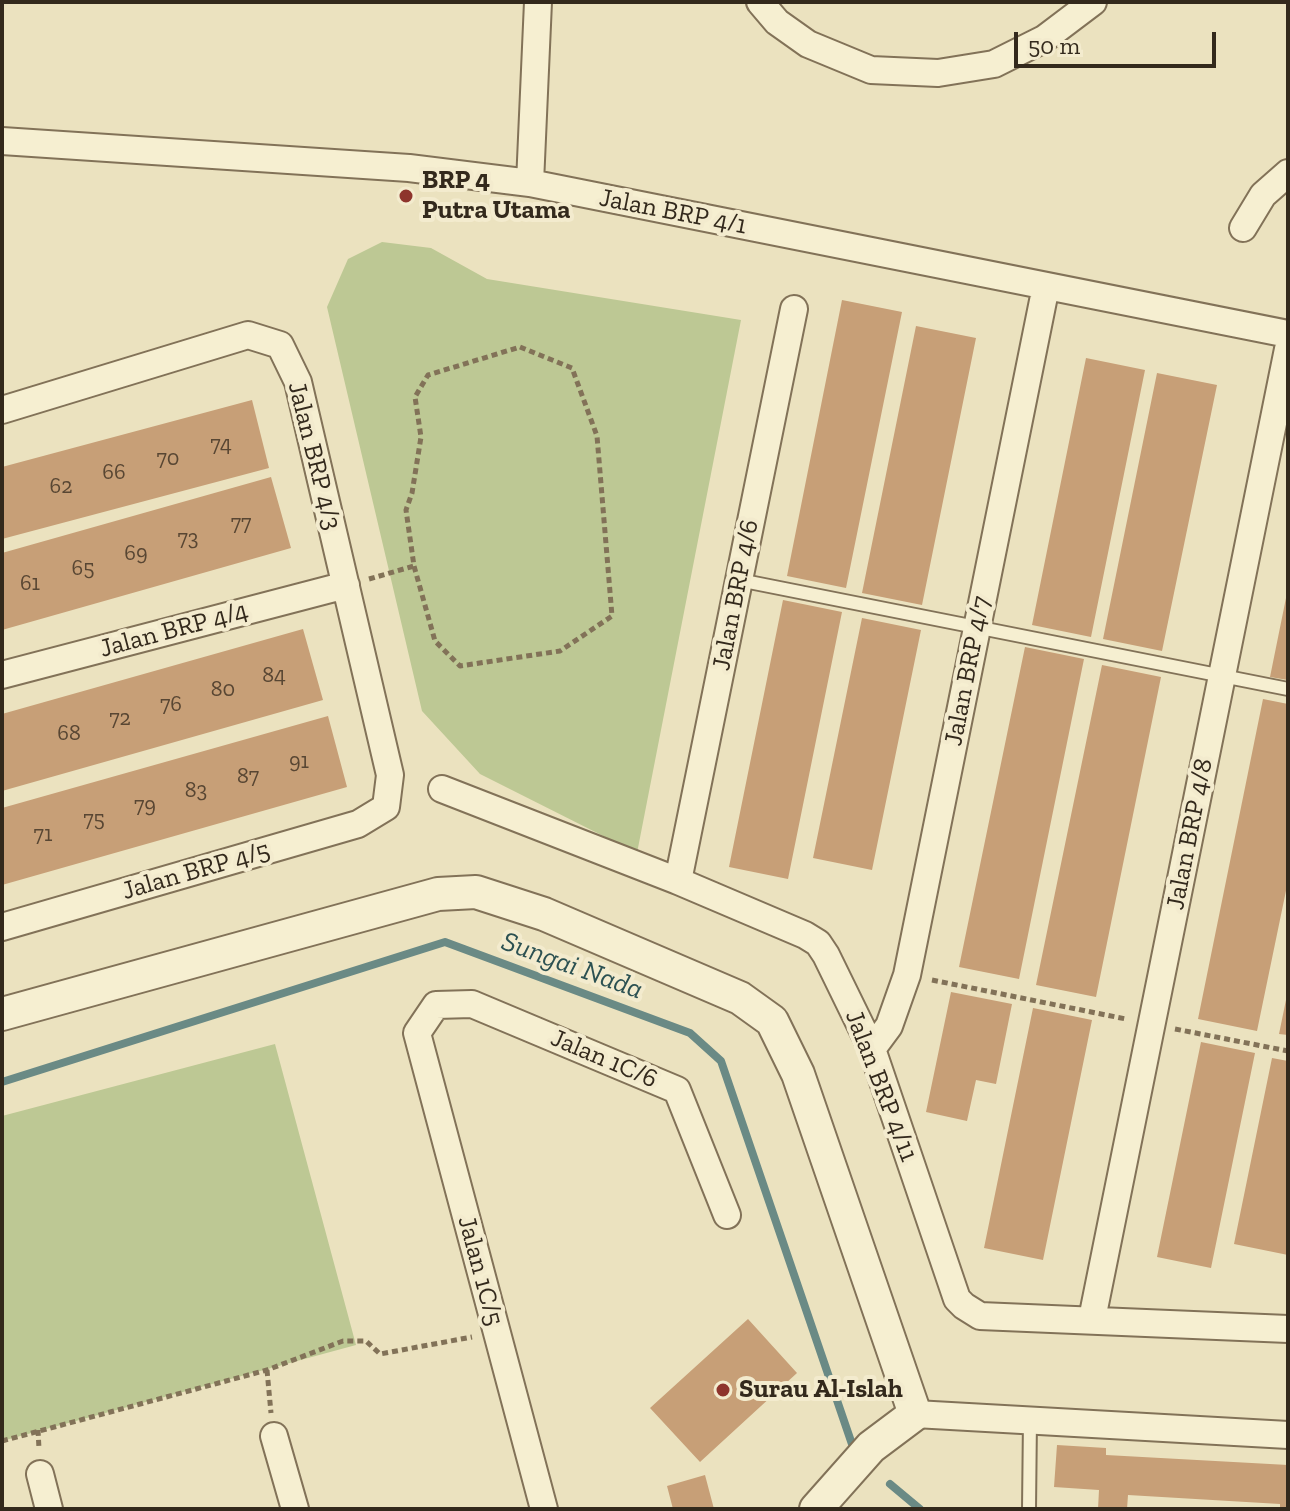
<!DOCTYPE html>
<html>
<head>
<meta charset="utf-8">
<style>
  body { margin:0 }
  #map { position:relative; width:1290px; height:1511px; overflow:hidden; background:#ebe2bf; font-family:"Zilla Slab",serif }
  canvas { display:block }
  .frame { position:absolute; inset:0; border:4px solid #33291c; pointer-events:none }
  .scale { position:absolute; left:1014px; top:32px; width:202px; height:36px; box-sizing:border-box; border:4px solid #33291c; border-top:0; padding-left:10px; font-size:24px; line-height:28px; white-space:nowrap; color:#33291c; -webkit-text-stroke:6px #f3ebce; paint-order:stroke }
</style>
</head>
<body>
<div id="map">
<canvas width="1290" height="1511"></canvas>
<div class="frame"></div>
<div class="scale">50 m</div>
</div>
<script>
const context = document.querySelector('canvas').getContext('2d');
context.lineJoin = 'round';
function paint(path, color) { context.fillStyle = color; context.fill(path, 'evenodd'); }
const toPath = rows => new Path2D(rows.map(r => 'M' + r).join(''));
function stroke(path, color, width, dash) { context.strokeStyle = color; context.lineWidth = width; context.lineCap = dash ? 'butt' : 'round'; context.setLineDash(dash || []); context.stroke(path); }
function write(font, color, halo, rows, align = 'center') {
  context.font = font + ' "Zilla Slab",serif'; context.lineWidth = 8; context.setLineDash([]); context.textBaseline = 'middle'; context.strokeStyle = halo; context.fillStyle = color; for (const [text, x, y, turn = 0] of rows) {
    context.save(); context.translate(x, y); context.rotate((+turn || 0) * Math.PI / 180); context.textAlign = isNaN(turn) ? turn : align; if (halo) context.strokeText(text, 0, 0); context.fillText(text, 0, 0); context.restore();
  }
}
paint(toPath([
  [382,242,431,248,487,279,741,320,637,853,480,774,422,711,327,307,348,259],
  [275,1044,356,1345,2,1441,2,1116]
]), '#bdc894');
stroke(toPath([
  [2,1082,445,942,690,1033,721,1061,855,1453],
  [890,1484,920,1509]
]), '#6a8a85', 8);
paint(toPath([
  [842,300,902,312,846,588,787,576],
  [916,326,976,338,922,605,862,593],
  [1086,358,1145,370,1091,637,1032,625],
  [1157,373,1217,385,1162,651,1103,639],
  [252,400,269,468,2,539,2,467],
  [271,477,291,548,2,630,2,553],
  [1287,593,1288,593,1288,680,1270,677],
  [783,600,842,612,788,879,729,867],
  [862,618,921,630,872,870,813,858],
  [303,629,323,700,2,791,2,714],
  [1025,647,1084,659,1019,979,959,967],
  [1102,665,1161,677,1096,997,1036,985],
  [1263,699,1288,704,1288,881,1257,1031,1198,1019],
  [328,716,347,787,2,885,2,808],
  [951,992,1012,1004,996,1084,976,1080,967,1121,926,1112],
  [1287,995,1288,995,1288,1035,1279,1034],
  [1033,1008,1092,1020,1043,1260,984,1248],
  [1201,1042,1255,1053,1211,1268,1157,1257],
  [1272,1058,1288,1061,1288,1255,1234,1244],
  [748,1319,797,1373,700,1462,650,1408],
  [1057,1445,1106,1448,1106,1455,1288,1465,1288,1509,1280,1509,1280,1504,1128,1495,1127,1509,1098,1509,1099,1490,1054,1487],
  [705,1475,714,1509,673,1509,667,1486]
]), '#c79f77');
const service = toPath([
  [739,580,1288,689],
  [1029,1509,1030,1419]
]);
const minor = toPath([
  [760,2,777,22,808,44,871,70,938,73,994,64,1044,39,1093,2],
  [2,141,409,168,530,183,1288,334],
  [530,183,538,2],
  [1243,228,1263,195,1288,173],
  [2,410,248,335,280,345,298,382,390,775,386,807,358,824,2,927],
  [2,675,346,585],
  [442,789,678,881,805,935,818,943,826,955,872,1049,957,1299,964,1306,980,1316,1288,1329],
  [678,881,794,309],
  [872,1049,889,1026,907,975,1046,286],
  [1092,1319,1288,349],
  [915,1414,1288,1435],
  [274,1436,295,1509],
  [40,1474,49,1509],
  [544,1509,417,1033,436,1005,472,1004,677,1090,727,1215]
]);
const tertiary = toPath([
  [2,1014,438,894,476,892,544,914,740,998,772,1021,798,1074,915,1414,871,1447,816,1509]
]);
stroke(service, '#827258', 16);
stroke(minor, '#827258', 30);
stroke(tertiary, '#827258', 36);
stroke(toPath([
  [520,347,572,368,597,436,612,616,560,651,460,666,435,641,414,566,406,510,412,493,421,437,415,397,428,375,520,347],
  [369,579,414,566],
  [932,980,1126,1019],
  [1175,1029,1288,1051],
  [267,1370,271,1413],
  [38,1430,39,1449],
  [2,1441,267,1370,343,1341,366,1341,380,1354,472,1337]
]), '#827258', 5, [6, 4]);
stroke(service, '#f6efd1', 12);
stroke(minor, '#f6efd1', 26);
stroke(tertiary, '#f6efd1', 32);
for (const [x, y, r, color] of [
  [406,196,8,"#8e342c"],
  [723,1390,8,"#8e342c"]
]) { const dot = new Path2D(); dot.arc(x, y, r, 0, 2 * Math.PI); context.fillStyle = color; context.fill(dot); stroke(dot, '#f3ebce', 3); }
write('22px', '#584633', null, [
  ["74",221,445],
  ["70",168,459],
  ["66",114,473],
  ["62",61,487],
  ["77",241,524],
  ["73",188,539],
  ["69",136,554],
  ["65",83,569],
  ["61",30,584],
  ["84",274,676],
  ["80",223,690],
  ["76",171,705],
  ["72",120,719],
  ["68",69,734],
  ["91",299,762],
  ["87",248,777],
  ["83",196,791],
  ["79",145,806],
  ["75",94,820],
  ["71",43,835]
]);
write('bold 26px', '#33291c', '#f3ebce', [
  ["BRP 4",422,181],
  ["Putra Utama",422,211],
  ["Surau Al-Islah",739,1390]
], 'left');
write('26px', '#33291c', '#f3ebce', [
  ["Jalan BRP 4/1",673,212,11],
  ["Jalan BRP 4/3",314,456,76],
  ["Jalan BRP 4/6",736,595,-79],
  ["Jalan BRP 4/4",174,630,-15],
  ["Jalan BRP 4/7",968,671,-79],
  ["Jalan BRP 4/8",1190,834,-79],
  ["Jalan BRP 4/5",196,871,-16],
  ["Jalan 1C/6",604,1059,23],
  ["Jalan BRP 4/11",881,1086,69],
  ["Jalan 1C/5",480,1271,75]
]);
write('italic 28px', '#2c5152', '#f3ebce', [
  ["Sungai Nada",572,966,20]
]);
</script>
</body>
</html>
